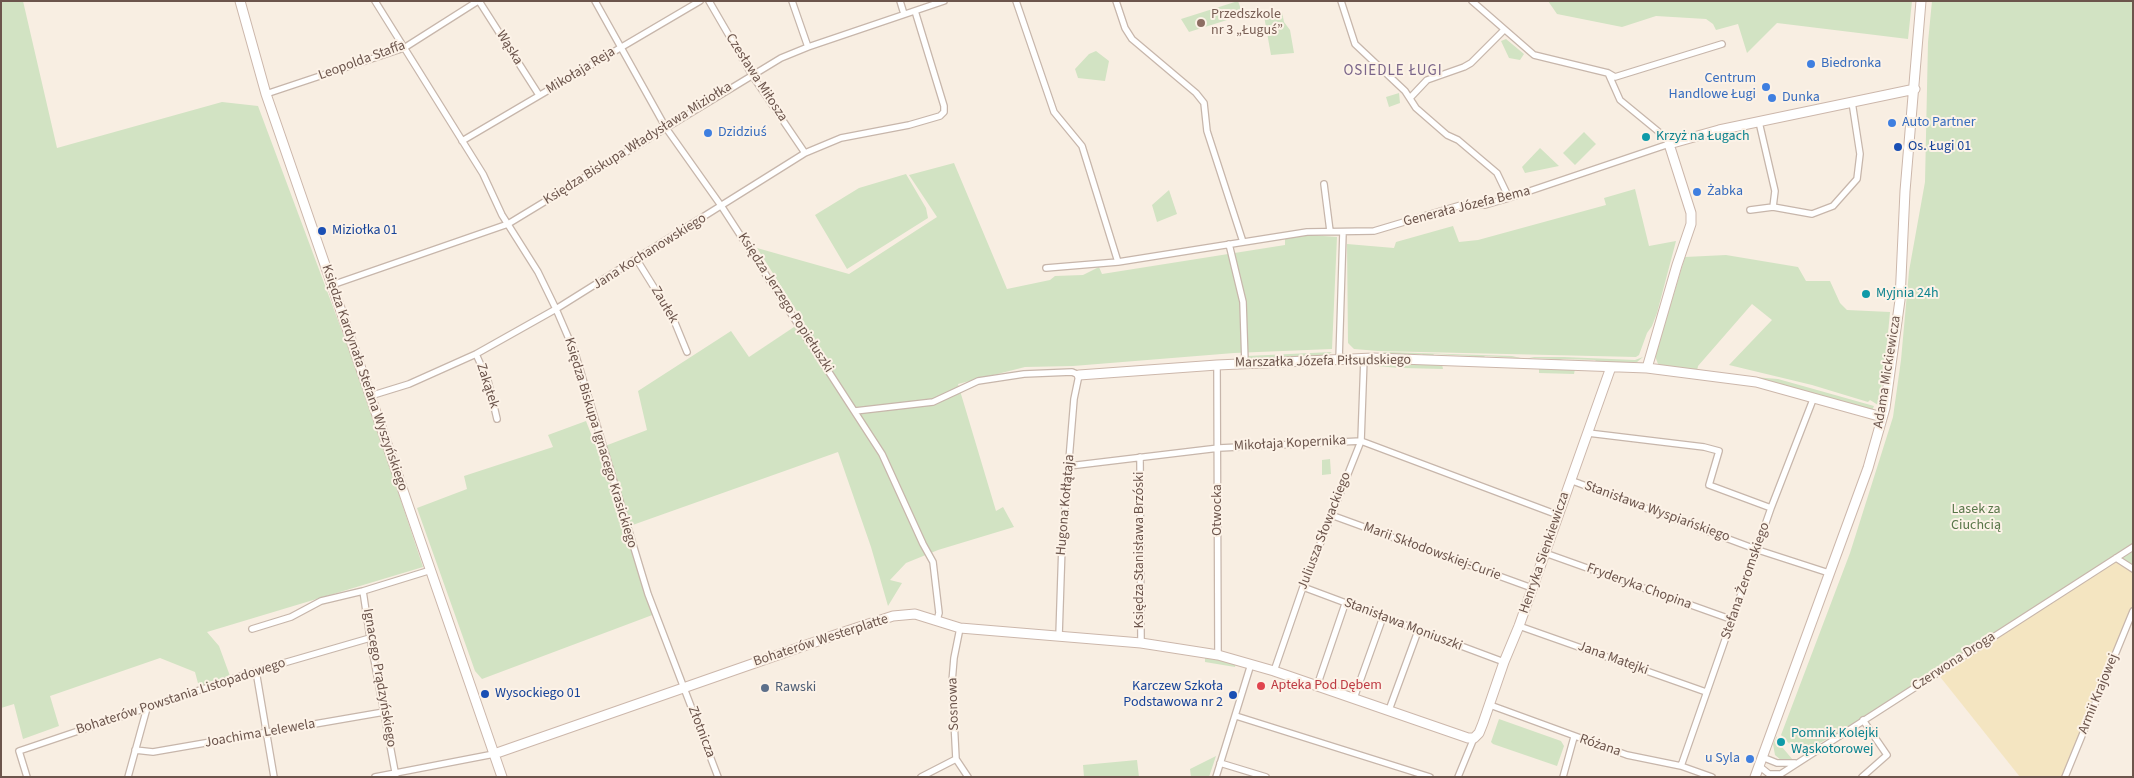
<!DOCTYPE html>
<html>
<head>
<meta charset="utf-8">
<style>
  body { margin:0 }
  #map { position:relative; width:2134px; height:778px; overflow:hidden; background:#f8eee2; font-family:"Source Sans 3",sans-serif }
  canvas { display:block }
  .frame { position:absolute; inset:0; border:2px solid #6c554c; pointer-events:none }
</style>
</head>
<body>
<div id="map">
<canvas width="2134" height="778"></canvas>
<div class="frame"></div>
</div>
<script>
const context = document.querySelector('canvas').getContext('2d');
context.lineJoin = 'round';
function paint(path, color) { context.fillStyle = color; context.fill(path, 'evenodd'); }
const toPath = rows => new Path2D(rows.map(r => 'M' + r).join(''));
function stroke(path, color, width, dash) { context.strokeStyle = color; context.lineWidth = width; context.lineCap = dash ? 'butt' : 'round'; context.setLineDash(dash || []); context.stroke(path); }
function write(font, color, halo, rows, align = 'center') {
  context.font = font + ' "Source Sans 3",sans-serif'; context.lineWidth = 4; context.setLineDash([]); context.textBaseline = 'middle'; context.strokeStyle = halo; context.fillStyle = color; for (const [text, x, y, turn = 0] of rows) {
    context.save(); context.translate(x, y); context.rotate((+turn || 0) * Math.PI / 180); context.textAlign = isNaN(turn) ? turn : align; if (halo) context.strokeText(text, 0, 0); context.fillText(text, 0, 0); context.restore();
  }
}
paint(toPath([
  [1,1,23,1,57,148,222,102,258,106,367,398,423,567,207,632,219,646,230,676,199,687,195,672,160,658,50,696,59,726,23,739,14,704,1,708],
  [1238,1,1243,15,1189,32,1181,19],
  [1548,1,1912,1,1908,39,1777,23,1747,53,1738,24,1716,30,1713,24,1706,19,1656,16,1622,27,1557,14],
  [1932,1,2133,1,2133,569,2116,558,1863,720,1799,754,1781,735,1850,553,1893,417,1901,360,1909,271,1925,182,1928,42],
  [1282,12,1284,22,1290,30,1294,53,1271,55,1264,16],
  [1506,39,1524,54,1520,60,1509,58,1501,41],
  [1096,51,1109,61,1105,81,1078,78,1075,69,1089,54],
  [1399,93,1400,103,1389,107,1386,97],
  [1584,132,1596,144,1575,165,1563,153],
  [1540,148,1559,166,1525,173,1522,167],
  [954,163,1007,289,1050,280,1055,276,1083,275,1099,267,1102,274,1285,245,1285,239,1310,235,1337,237,1332,349,1234,353,1073,366,1025,367,958,384,996,511,1003,507,1014,527,938,550,906,563,890,580,902,583,888,606,871,547,838,452,627,527,655,614,482,679,475,671,417,508,467,489,464,476,553,447,548,435,586,421,597,449,647,430,638,391,731,331,749,357,803,321,757,248,849,274,937,217,909,175],
  [906,174,926,208,928,218,847,269,815,215,859,188],
  [1635,189,1649,246,1676,241,1657,313,1652,326,1647,333,1639,355,1636,357,1378,351,1354,349,1348,343,1347,244,1394,248,1396,242,1453,226,1459,242,1478,240,1606,205,1604,198],
  [1169,190,1177,214,1157,222,1152,205],
  [1726,255,1798,267,1806,281,1830,281,1840,303,1847,310,1890,312,1885,366,1878,405,1870,400,1868,402,1812,385,1729,365,1772,320,1752,304,1698,366,1697,371,1663,366,1658,364,1655,356,1685,257],
  [1332,352,1329,354,1323,355,1323,357,1250,360,1247,356],
  [1387,352,1512,356,1525,359,1534,357,1564,357,1635,360,1643,357,1637,362,1617,362,1617,364,1598,363,1595,360,1563,359,1557,361,1554,359,1532,358,1529,360,1520,360,1518,358,1485,356,1482,359,1472,356,1434,354,1432,357,1424,356,1422,354,1375,354],
  [1374,362,1398,363,1399,368,1377,366],
  [1403,363,1442,364,1443,369,1403,368],
  [1539,368,1575,369,1574,374,1539,373],
  [1742,376,1778,379,1874,406,1872,411],
  [1330,459,1331,474,1322,475,1322,460],
  [1205,657,1236,662,1235,667,1205,662],
  [1499,719,1561,741,1564,746,1557,766,1493,744,1491,742],
  [1777,736,1777,747,1782,747,1793,760,1782,761,1775,755,1773,744],
  [1216,756,1209,777,1191,777,1190,769],
  [1137,760,1139,777,1084,777,1083,765]
]), '#d2e3c3');
paint(toPath([
  [2116,558,2133,569,2133,611,2065,777,2020,777,1937,673]
]), '#f4e5c1');
const street = toPath([
  [375,1,483,174,502,215,538,272,556,309,575,353,648,594,718,777],
  [479,1,539,95],
  [595,1,666,128,722,207,882,454,923,544,933,562,939,613,937,620],
  [709,1,752,75,805,153],
  [792,1,808,47],
  [900,1,904,14],
  [1016,1,1054,112,1082,146,1118,262],
  [1116,1,1125,28,1132,39,1196,93,1204,103,1207,131,1243,242],
  [1341,1,1355,44,1405,91,1416,108,1447,135,1458,140,1497,173,1509,198],
  [1472,1,1534,55,1608,73,1615,77,1722,44],
  [266,94,404,48,478,1],
  [1410,98,1427,80,1464,67,1471,63,1504,30],
  [1759,122,1775,191,1773,207],
  [462,141,700,1],
  [1324,184,1330,231],
  [1750,210,1773,207,1812,214,1833,206,1857,179,1860,154,1852,102],
  [1229,244,1243,302,1245,363],
  [637,260,673,318,687,352],
  [1046,268,1118,262,1307,232,1374,231,1461,205,1485,205,1509,198,1669,144,1665,137,1620,100,1608,73],
  [332,285,508,224,781,58,808,47,944,1],
  [476,354,488,381,497,419],
  [1339,360,1343,232],
  [1217,365,1218,655],
  [370,396,409,384,476,354,556,309,805,153,841,138,909,125,940,116,944,112,944,106,915,11],
  [855,411,933,402,978,381,1024,374,1072,372,1079,375,1074,399,1062,545,1059,636],
  [1588,433,1704,447,1719,451,1709,485,1771,508],
  [1140,457,1141,643],
  [1069,466,1219,448,1361,441,1558,515],
  [1570,480,1758,550,1829,573],
  [1331,515,1532,588],
  [1545,553,1733,620],
  [2116,558,2133,569],
  [1303,587,1504,662],
  [1519,626,1706,692],
  [960,628,954,658,952,682,956,759,968,777],
  [252,629,291,617,321,601,363,591],
  [256,671,274,777],
  [1274,671,1303,587,1361,441,1364,358],
  [1317,686,1345,604],
  [1354,698,1383,617],
  [1490,705,1627,755,1681,766,1712,777],
  [1389,710,1418,631],
  [1236,716,1430,777],
  [135,750,153,752,384,712],
  [1762,757,1777,763,1795,763],
  [1220,763,1266,777],
  [1681,766,1771,508,1814,397],
  [1759,766,1769,774,1779,774],
  [27,777,19,751,256,671,370,638],
  [128,777,147,708],
  [375,777,494,754],
  [396,777,370,638,363,591,431,570],
  [921,777,956,759],
  [1216,777,1251,664],
  [1458,777,1474,738],
  [1563,777,1574,737],
  [1776,777,2133,547],
  [1862,777,1887,755,1863,720],
  [2065,777,2133,611]
]);
const secondary = toPath([
  [240,1,266,94,502,777],
  [1647,368,1677,265,1691,224,1691,213,1669,144,1719,130,1915,89],
  [1079,375,1217,365,1373,358,1647,368,1756,382,1882,417],
  [494,754,838,634,893,616,915,614,960,628,1141,643,1218,655,1274,671,1468,738,1474,738,1479,733,1483,723,1504,662,1519,626,1611,367],
  [1755,777,1868,468,1885,408,1900,300,1905,191,1921,1]
]);
stroke(street, '#c7b6ab', 8);
stroke(secondary, '#ccb7ab', 11);
stroke(street, '#fff', 5.5);
stroke(secondary, '#fff', 9);
for (const [x, y, r, color] of [
  [1201,23,5,"#8d6e63"],
  [1811,64,5,"#3f7fe0"],
  [1766,87,5,"#3f7fe0"],
  [1772,98,5,"#3f7fe0"],
  [1892,123,5,"#3f7fe0"],
  [708,133,5,"#3f7fe0"],
  [1646,137,5,"#0f9aa8"],
  [1898,147,5,"#1a4fb4"],
  [1697,192,5,"#3f7fe0"],
  [322,231,5,"#1a4fb4"],
  [1866,294,5,"#0f9aa8"],
  [1261,686,5,"#e0444e"],
  [765,688,5,"#5c6f8a"],
  [485,694,5,"#1a4fb4"],
  [1233,695,5,"#1a4fb4"],
  [1781,742,5,"#0f9aa8"],
  [1750,759,5,"#3f7fe0"]
]) { const dot = new Path2D(); dot.arc(x, y, r, 0, 2 * Math.PI); context.fillStyle = color; context.fill(dot); stroke(dot, '#fcf2e7', 2); }
write('14px', '#785e54', '#fcf2e7', [
  ["Przedszkole",1211,15],
  ["nr 3 „Ługuś”",1211,31]
], 'left');
write('14px', '#6c554c', '#fcf2e7', [
  ["Wąska",509,48,58],
  ["Leopolda Staffa",362,61,-20],
  ["Mikołaja Reja",581,71,-31],
  ["Czesława Miłosza",756,78,57],
  ["Księdza Biskupa Władysława Miziołka",638,144,-32],
  ["Generała Józefa Bema",1467,207,-14],
  ["Jana Kochanowskiego",650,252,-32],
  ["Księdza Jerzego Popiełuszki",785,303,57],
  ["Zaułek",664,305,60],
  ["Marszałka Józefa Piłsudskiego",1323,362,-1],
  ["Adama Mickiewicza",1888,372,-81],
  ["Księdza Kardynała Stefana Wyszyńskiego",364,378,71],
  ["Zakątek",487,386,72],
  ["Księdza Biskupa Ignacego Krasickiego",600,443,73],
  ["Mikołaja Kopernika",1290,444,-3],
  ["Hugona Kołłątaja",1066,505,-85],
  ["Otwocka",1218,510,-90],
  ["Stanisława Wyspiańskiego",1657,512,20],
  ["Juliusza Słowackiego",1325,531,-69],
  ["Księdza Stanisława Brzóski",1140,550,-90],
  ["Marii Skłodowskiej-Curie",1432,552,20],
  ["Henryka Sienkiewicza",1545,553,-71],
  ["Stefana Żeromskiego",1746,581,-71],
  ["Fryderyka Chopina",1639,587,20],
  ["Stanisława Moniuszki",1403,625,21],
  ["Bohaterów Westerplatte",821,641,-18],
  ["Jana Matejki",1613,659,20],
  ["Czerwona Droga",1954,662,-33],
  ["Ignacego Prądzyńskiego",379,678,80],
  ["Armii Krajowej",2099,694,-68],
  ["Bohaterów Powstania Listopadowego",181,697,-18],
  ["Sosnowa",954,704,-92],
  ["Złotnicza",701,732,69],
  ["Joachima Lelewela",260,734,-10],
  ["Różana",1600,746,19]
]);
write('14px', '#366cbe', '#fcf2e7', [
  ["Biedronka",1821,64],
  ["Centrum",1756,79,"right"],
  ["Handlowe Ługi",1756,95,"right"],
  ["Dunka",1782,98],
  ["Auto Partner",1902,123],
  ["Dzidziuś",718,133],
  ["Żabka",1707,192],
  ["u Syla",1740,759,"right"]
], 'left');
write('14px', '#0d838f', '#fcf2e7', [
  ["Krzyż na Ługach",1656,137],
  ["Myjnia 24h",1876,294],
  ["Pomnik Kolejki",1791,734],
  ["Wąskotorowej",1791,750]
], 'left');
write('14px', '#164399', '#fcf2e7', [
  ["Os. Ługi 01",1908,147],
  ["Miziołka 01",332,231],
  ["Karczew Szkoła",1223,687,"right"],
  ["Podstawowa nr 2",1223,703,"right"],
  ["Wysockiego 01",495,694]
], 'left');
write('14px', '#597649', '#fcf2e7', [
  ["Lasek za",1976,510],
  ["Ciuchcią",1976,526]
]);
write('14px', '#be3a42', '#fcf2e7', [
  ["Apteka Pod Dębem",1271,686]
], 'left');
write('14px', '#4e5e75', '#fcf2e7', [
  ["Rawski",775,688]
], 'left');
context.letterSpacing = '1px';
write('15px', '#7a6589', '#fcf2e7', [
  ["OSIEDLE ŁUGI",1393,72]
]);
context.letterSpacing = '0px';
</script>
</body>
</html>
